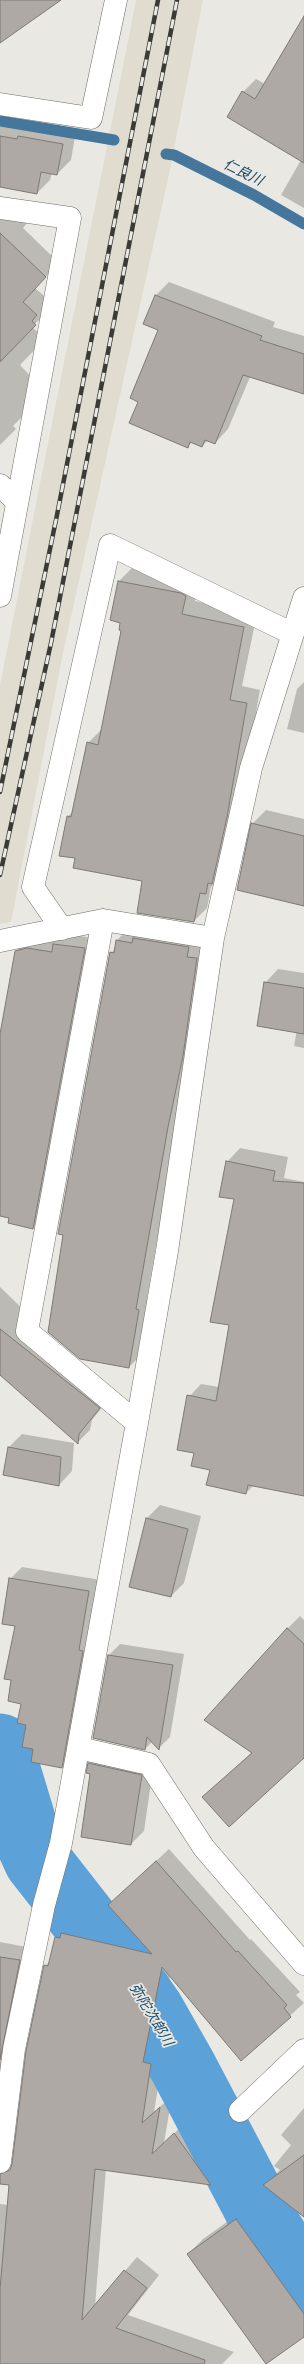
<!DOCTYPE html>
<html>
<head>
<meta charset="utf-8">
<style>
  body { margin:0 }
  canvas { display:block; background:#eae8e2 }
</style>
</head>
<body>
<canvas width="304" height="2364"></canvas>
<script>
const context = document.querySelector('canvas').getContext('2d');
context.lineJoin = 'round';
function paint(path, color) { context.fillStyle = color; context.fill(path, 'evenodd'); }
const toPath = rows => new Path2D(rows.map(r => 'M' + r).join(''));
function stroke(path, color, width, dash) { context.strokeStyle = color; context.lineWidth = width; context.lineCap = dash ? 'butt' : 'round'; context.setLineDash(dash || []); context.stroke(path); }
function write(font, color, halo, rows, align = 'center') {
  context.font = font + ' "Libre Baskerville","Noto Sans JP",serif'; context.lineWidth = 3.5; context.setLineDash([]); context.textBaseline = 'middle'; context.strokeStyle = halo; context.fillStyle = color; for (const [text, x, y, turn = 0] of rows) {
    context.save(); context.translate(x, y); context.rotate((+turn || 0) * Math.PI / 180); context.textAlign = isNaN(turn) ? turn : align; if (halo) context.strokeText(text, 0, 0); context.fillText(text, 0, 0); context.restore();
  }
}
paint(toPath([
  [136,0,203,0,170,170,63,653,11,922,0,924,0,685]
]), '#e0ddd0');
paint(toPath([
  [0,1800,16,1843,0,1842]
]), '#cacd93');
paint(toPath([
  [304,31,304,208,281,195,301,160,243,92,256,79,265,84],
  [0,120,29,126,32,123,76,131,71,160,57,174,52,173,50,180,37,193,0,186],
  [0,196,28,222,23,228,59,263,35,288,50,301,48,311,32,327,45,339,20,365,35,381,32,407,13,426,16,429,0,445],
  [169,282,275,322,273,327,304,336,304,393,250,377,228,429,215,443,208,440,202,446,192,442,187,447,139,401,159,329,145,323,156,295],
  [132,568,199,582,195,601,257,614,242,686,260,690,240,803,219,880,211,887,207,908,194,921,143,881,76,858,61,855,68,816,74,811,88,743,102,729,122,630,119,581],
  [304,682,304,733,287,729,297,689],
  [266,810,304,819,304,905,252,824],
  [128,929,208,947,147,1298,150,1299,140,1356,129,1367,111,953,116,948,117,940],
  [64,934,95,938,43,1217,33,1228,0,1215,0,1040,16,951,27,941,38,938,57,941],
  [278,969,304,973,304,1009,265,983],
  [304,1021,304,1048,294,1046,297,1029],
  [240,1148,288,1157,284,1178,304,1182,304,1495,254,1485,246,1493,211,1470,195,1453,188,1398,201,1384,219,1387,230,1324,235,1199,227,1162],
  [0,1287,27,1313,28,1323,112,1395,92,1420,90,1430,78,1442,0,1375],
  [22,1434,74,1443,72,1471,59,1485,4,1474,9,1447],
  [160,1505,201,1516,184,1583,171,1596,147,1518],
  [22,1567,101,1580,74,1755,62,1767,34,1748,22,1703,10,1579],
  [300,1616,304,1620,304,1757,216,1785,252,1752,287,1629],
  [120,1644,184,1654,170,1737,159,1748,153,1741,145,1749,109,1655],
  [103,1750,154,1762,144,1831,131,1844,91,1773,89,1763],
  [169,1849,250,1940,251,1939,300,1992,296,1995,304,2003,241,2060,170,1976,156,2050,164,2051,154,2112,172,2096,164,2143,187,2121,224,2171,211,2184,106,2169,95,2306,137,2257,159,2275,128,2315,234,2352,222,2364,0,2364,0,2204,8,2205,45,1966,51,1960,56,1937,75,1920,135,1934,109,1905],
  [0,1942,32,1948,0,2105],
  [304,2108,304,2201,264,2185,280,2170,274,2166,291,2145,281,2135],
  [252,2204,304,2277,304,2335,188,2254,203,2239]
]), '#0003');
stroke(toPath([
  [0,121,114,140],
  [166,154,174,155,254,195,304,224]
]), '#45769b', 11);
stroke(toPath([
  [0,1747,28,1840,37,1860,113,1957,151,2011,184,2069,264,2221,304,2286]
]), '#5ca1d8', 67);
const building = toPath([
  [0,0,61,0,0,43,0,0],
  [304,16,304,163,227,117,242,91,255,99,304,16],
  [0,136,17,139,18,136,63,144,57,175,41,172,37,194,0,187,0,136],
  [0,233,46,277,23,302,37,315,32,321,36,325,0,362,0,233],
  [155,295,262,336,260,340,304,354,304,394,243,375,215,444,205,440,202,447,190,442,188,448,129,423,138,402,130,398,158,330,143,324,155,295],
  [118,581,181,593,186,596,182,614,244,627,230,700,247,703,227,817,212,884,208,883,206,894,200,893,194,922,137,913,142,881,73,868,75,858,59,856,67,816,71,817,87,742,98,745,121,631,119,630,120,623,110,620,118,581],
  [251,823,304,836,304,906,237,890,251,823],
  [133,938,189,947,187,957,197,958,183,1056,168,1127,136,1309,139,1310,129,1368,80,1359,48,1332,63,1235,58,1234,110,952,114,953,116,940,132,943,133,938],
  [53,944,85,948,33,1229,8,1223,9,1218,0,1216,0,1034,15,951,27,948,52,952,53,944],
  [264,982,304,988,304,1034,257,1026,264,982],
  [226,1161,275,1171,273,1181,304,1183,304,1496,248,1485,246,1494,206,1485,210,1470,191,1466,194,1453,177,1450,187,1395,216,1401,229,1325,210,1322,234,1199,219,1197,226,1161],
  [0,1329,100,1408,79,1434,78,1444,0,1375,0,1329],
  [8,1447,61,1457,59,1486,3,1475,8,1447],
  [146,1518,188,1529,171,1597,129,1587,146,1518],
  [9,1578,89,1591,79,1650,83,1651,62,1768,31,1762,33,1749,22,1747,26,1725,17,1723,21,1704,8,1701,11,1680,4,1679,15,1626,2,1624,9,1578],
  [287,1628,304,1644,304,1758,229,1827,202,1797,252,1753,204,1720,287,1628],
  [108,1655,173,1665,159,1750,147,1737,145,1750,93,1738,108,1655],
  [88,1763,142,1775,131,1845,81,1837,90,1774,86,1773,88,1763],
  [156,1861,236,1952,238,1951,287,2005,284,2008,291,2017,241,2061,162,1967,143,2062,151,2064,142,2123,160,2107,152,2154,174,2133,211,2185,95,2169,82,2320,124,2270,147,2288,116,2328,205,2360,204,2364,0,2364,0,2289,9,2185,0,2184,0,2174,10,2170,12,2164,26,2051,44,1965,48,1966,55,1937,60,1938,61,1933,152,1954,108,1905,156,1861],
  [0,1957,20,1960,0,2060,0,1957],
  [304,2155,304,2217,263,2185,304,2155],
  [236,2219,304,2314,304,2337,266,2364,187,2254,236,2219]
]);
paint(building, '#aea9a4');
stroke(building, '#7e7975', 1);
const minor = toPath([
  [0,104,91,118,116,0],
  [0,208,70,218,0,596],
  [0,485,17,502],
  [103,920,27,1331,137,1423],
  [62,929,33,887,110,545,293,634],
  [0,941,103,920,213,938],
  [79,1748,149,1764,204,1848,304,1964],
  [240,2111,304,2050],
  [0,2162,14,2049,44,1905,61,1843,137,1423,167,1251,213,938,251,768,304,598]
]);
stroke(minor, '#6e6d68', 23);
stroke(minor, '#fff', 22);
const rail = toPath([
  [0,792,57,515,158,0],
  [0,875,51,643,177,0]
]);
stroke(rail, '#3a3a37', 4.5);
stroke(rail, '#eae8e2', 3, [9]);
write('italic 14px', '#15496d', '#eae8e2', [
  ["仁良川",243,173,26],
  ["弥陀次郎川",151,2015,59]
]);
</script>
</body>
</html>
